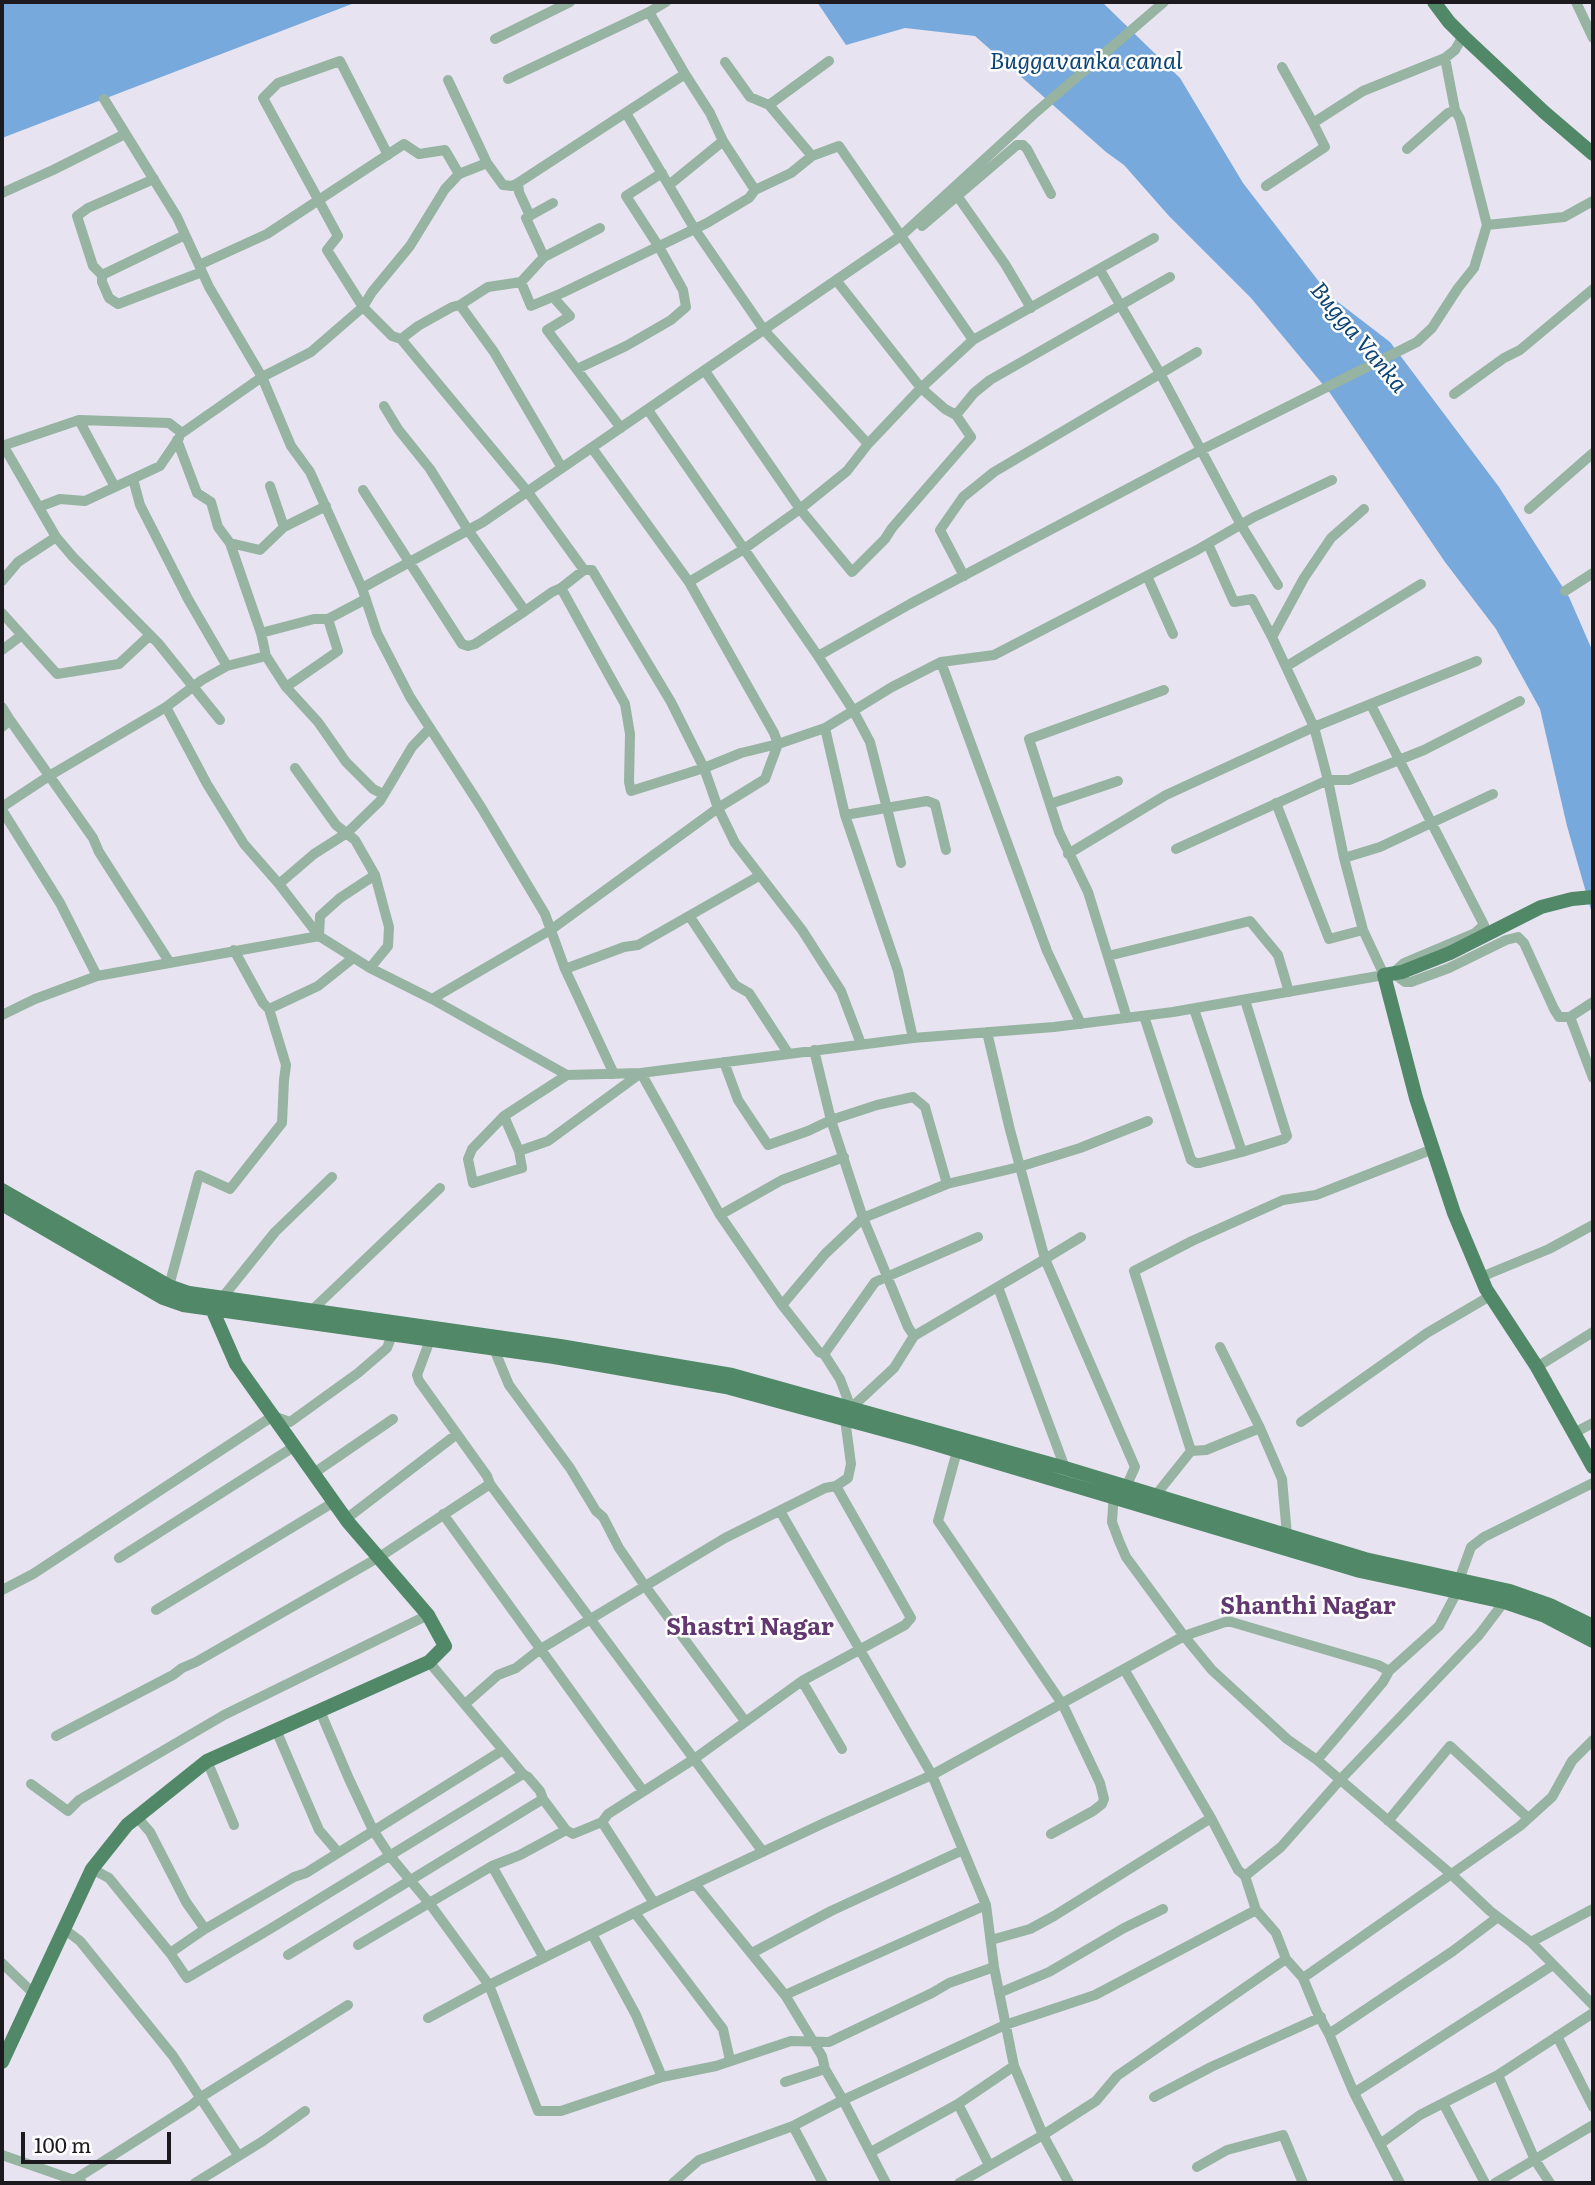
<!DOCTYPE html>
<html>
<head>
<meta charset="utf-8">
<style>
  body { margin:0 }
  #map { position:relative; width:1595px; height:2185px; overflow:hidden; background:#e8e3f0; font-family:Literata,serif }
  canvas { display:block }
  .frame { position:absolute; inset:0; border:4px solid #1c1a1f; pointer-events:none }
  .scale { position:absolute; left:21px; top:2132px; width:150px; height:32px; box-sizing:border-box; border:4px solid #1c1a1f; border-top:0; padding-left:9px; font-size:21px; line-height:24px; white-space:nowrap; color:#1c1a1f; -webkit-text-stroke:5px #fff; paint-order:stroke }
</style>
</head>
<body>
<div id="map">
<canvas width="1595" height="2185"></canvas>
<div class="frame"></div>
<div class="scale">100 m</div>
</div>
<script>
const context = document.querySelector('canvas').getContext('2d');
context.lineJoin = 'round';
function paint(path, color) { context.fillStyle = color; context.fill(path, 'evenodd'); }
const toPath = rows => new Path2D(rows.map(r => 'M' + r).join(''));
function stroke(path, color, width, dash) { context.strokeStyle = color; context.lineWidth = width; context.lineCap = dash ? 'butt' : 'round'; context.setLineDash(dash || []); context.stroke(path); }
function write(font, color, halo, rows, align = 'center') {
  context.font = font + ' Literata,serif'; context.lineWidth = 5; context.setLineDash([]); context.textBaseline = 'middle'; context.strokeStyle = halo; context.fillStyle = color; for (const [text, x, y, turn = 0] of rows) {
    context.save(); context.translate(x, y); context.rotate((+turn || 0) * Math.PI / 180); context.textAlign = isNaN(turn) ? turn : align; if (halo) context.strokeText(text, 0, 0); context.fillText(text, 0, 0); context.restore();
  }
}
paint(toPath([
  [2,2,357,2,2,138],
  [817,2,1102,2,1180,78,1243,183,1330,296,1390,342,1499,487,1569,597,1593,652,1593,917,1567,826,1540,709,1496,629,1445,562,1330,393,1251,298,1169,216,1124,165,1106,152,975,36,905,28,846,45]
]), '#77a9dc');
stroke(toPath([
  [1576,2,1593,38],
  [495,39,570,2],
  [725,62,750,97,769,105,829,61],
  [1282,67,1313,123],
  [685,74,710,113,723,141,755,190],
  [508,79,649,12],
  [448,80,487,163],
  [104,99,177,217,209,287,262,377,291,446,310,472,362,588,377,633,410,697,481,807,545,914,565,969,614,1074],
  [769,105,812,156],
  [626,113,694,228,764,330,868,444],
  [1407,149,1448,113,1455,110],
  [388,155,340,61,278,83,263,98,338,236,327,250,363,307,392,336,401,339,527,491,584,570,592,570,671,702,704,768,718,808,735,843,802,930,841,991,861,1044],
  [154,179,88,208,77,216,93,266,102,275,102,282,109,298,118,304,202,272],
  [518,183,519,192,530,216],
  [669,185,723,141],
  [1266,186,1325,147,1313,123,1363,91,1445,58,1455,50,1463,36],
  [2,193,53,170,125,134],
  [958,197,1005,264,1031,308],
  [1487,225,1564,217,1593,201],
  [922,226,1017,145,1023,145,1027,149,1051,194],
  [544,257,600,228],
  [199,265,267,234,404,144,419,154,445,150,459,174],
  [1100,270,1161,375,1241,525,1278,585],
  [102,275,185,235],
  [521,282,531,306,562,293,707,223,749,198,755,190,791,173,812,156,839,146,973,340],
  [553,297,570,316,547,330,621,428],
  [460,305,494,352,562,468],
  [401,339,418,326,452,307,460,305,488,287,521,282,544,257,526,218,553,203],
  [577,369,626,346,671,320,686,307,683,290,659,247,626,196,662,173],
  [705,371,800,509,852,572,885,539,892,528,971,437,956,415,945,409,921,388,836,280],
  [1454,394,1504,358,1520,350,1593,289],
  [648,410,818,656,853,710,870,742,901,863],
  [956,415,974,393,990,380,1170,277],
  [79,420,115,487],
  [177,440,197,493,211,502,218,527,230,543,260,550,284,527,270,486],
  [3,445,56,537],
  [2,446,79,420,169,423,182,433,262,377,311,352,363,307,372,292,410,246,445,189,459,174,487,163,503,185,512,186,518,183,685,74,649,12,666,2],
  [133,479,140,505,188,599,227,666],
  [363,490,462,644,468,646,475,644,525,611,468,530,430,469,398,429,384,406],
  [39,507,60,499,85,501,160,466,179,438],
  [1529,509,1593,453],
  [284,527,326,506],
  [230,543,261,633,266,656,286,687,318,722,346,762,373,789,383,794],
  [1208,544,1234,602,1252,599,1272,637,1304,578,1331,538,1364,509],
  [964,576,940,530,963,497,994,472,1197,352],
  [1147,576,1173,634],
  [2,581,18,562,56,537,73,557,158,643,220,720],
  [689,582,744,549,800,509,847,471,868,444,921,388,973,340,1154,238],
  [362,588,483,522,902,235,1034,114,1164,2],
  [561,588,625,704,630,734,629,782,631,791,704,768,741,753,778,744,825,728,892,687,941,662,994,655,1197,550,1254,517,1332,480],
  [1565,591,1593,573],
  [525,611,552,592,561,588,584,570],
  [2,613,57,674,119,664,149,636],
  [261,633,314,619,328,619,366,599],
  [2,650,22,635],
  [818,656,910,604,1201,450,1417,342,1432,328,1458,288,1474,268,1487,225,1460,119,1455,110,1445,58],
  [941,662,1047,951,1081,1024],
  [1287,666,1421,584],
  [286,687,338,651,328,619],
  [1371,705,1484,925,1475,933,1404,963,1393,973,1405,982,1411,982,1449,968,1506,940,1518,937,1524,943,1554,1009,1559,1017,1570,1017,1593,1002],
  [2,707,10,720],
  [166,707,207,784,244,844,279,884,319,936,320,916,340,898,375,875],
  [2,727,10,720,93,838,99,852,170,963],
  [825,728,845,815,898,971,913,1038],
  [295,768,336,825,355,840,375,875,389,927,388,946,370,968],
  [1276,803,1329,939,1363,930],
  [1050,804,1118,781],
  [2,807,49,776,166,707,202,680,227,666,266,656],
  [2,810,60,903,97,976],
  [845,815,927,801,935,804,946,850],
  [1176,849,1328,780,1349,780,1424,750,1520,701],
  [1068,854,1166,795,1314,727,1477,661],
  [1344,858,1380,847,1493,794],
  [279,884,314,854,347,833,380,801,412,747,430,728],
  [690,917,735,985,749,993,788,1053],
  [1108,956,1250,921,1278,955,1289,992],
  [565,969,624,947,638,945,759,876],
  [432,999,552,929,718,808,765,779,778,744,774,733,689,582,592,448],
  [269,1009,318,986,353,958],
  [1194,1009,1242,1152],
  [2,1015,35,999,97,976,319,936,370,968,432,999,567,1075,641,1073,913,1038,1054,1027,1173,1012,1384,975,1363,930,1344,858,1328,780,1314,727,1272,637],
  [1144,1016,1191,1160,1196,1163,1200,1163,1242,1152,1284,1139,1287,1136,1245,1000],
  [1570,1017,1593,1078],
  [1127,1018,1088,892,1059,832,1029,739,1164,690],
  [987,1032,1010,1130,1045,1259,1081,1237],
  [814,1050,831,1120,863,1218,908,1327,914,1336],
  [724,1062,738,1100,768,1145,808,1131,831,1120,877,1105,913,1097,925,1107,947,1184],
  [504,1116,519,1151,522,1168,473,1183,468,1159,472,1149,504,1116,567,1075],
  [519,1151,548,1141,641,1073,720,1215,782,1305,819,1352,824,1354,840,1379,851,1408,894,1368,914,1336,1045,1259,1135,1467,1126,1487],
  [720,1215,782,1180,844,1157],
  [1481,1277,1549,1249,1593,1225],
  [169,1286,199,1175,230,1189,282,1123,284,1080,286,1065,269,1009,263,1003,234,950],
  [998,1287,1065,1468],
  [222,1298,275,1232,332,1177],
  [782,1305,825,1254,863,1218,947,1184,1019,1167,1080,1148,1148,1121],
  [311,1311,440,1188],
  [430,1340,417,1375,419,1381,487,1476,490,1484,763,1852],
  [1220,1347,1260,1428,1282,1479,1287,1535],
  [494,1349,509,1385,570,1468,596,1511,603,1517,619,1548,645,1586,745,1721],
  [824,1354,875,1282,978,1237],
  [1537,1367,1593,1332],
  [1301,1422,1427,1333,1490,1296],
  [1574,1433,1593,1423],
  [957,1451,938,1521,1063,1705,1100,1783,1104,1799,1102,1804,1093,1811,1051,1834],
  [1191,1451,1134,1271,1192,1241,1283,1200,1316,1195,1433,1149],
  [314,1473,393,1419],
  [1155,1496,1191,1451,1206,1450,1260,1428],
  [780,1511,932,1775,986,1905,994,1967,1014,2066,1043,2135,1069,2183],
  [443,1514,643,1791],
  [346,1519,457,1434],
  [119,1558,295,1446],
  [2,1590,33,1574,273,1416,290,1422,358,1373,387,1348,392,1335],
  [156,1610,334,1502],
  [1389,1671,1378,1665,1228,1621,1184,1636,1212,1670,1287,1739,1317,1760,1451,1874,1490,1911,1531,1942,1593,2005],
  [802,1681,842,1749],
  [465,1704,498,1675,516,1668,539,1650,725,1538,825,1488,836,1486,848,1478,851,1464,845,1419,847,1414],
  [320,1711,349,1779,373,1830,390,1856,430,1904,489,1985,538,2111,561,2111,662,2077,716,2066,791,2041,829,2042,932,1993,949,1983,994,1967],
  [276,1730,319,1830,337,1851],
  [56,1736,173,1675,182,1668,196,1662,381,1556,490,1484],
  [503,1750,523,1774,528,1777,540,1791,543,1799,566,1830,573,1834,602,1822,608,1814,694,1759,802,1681,905,1625,911,1618,836,1486],
  [1317,1760,1383,1682,1389,1671,1439,1626,1457,1592,1459,1580,1471,1547,1484,1537,1593,1483],
  [207,1761,234,1825],
  [31,1784,68,1811,79,1800,224,1715,428,1615],
  [137,1817,150,1832,186,1902,205,1929],
  [1388,1821,1450,1746,1528,1818],
  [602,1822,654,1903],
  [492,1866,544,1958],
  [92,1869,109,1878,170,1953,187,1978,270,1929,523,1774],
  [1245,1876,1281,1847,1340,1780,1479,1635,1504,1602],
  [695,1884,785,1995,822,2056,825,2069],
  [1256,1910,1276,1933,1286,1959,1303,1978,1317,2012,1329,2034,1354,2093,1400,2183],
  [635,1913,723,2029,730,2060],
  [64,1929,80,1941,173,2056,238,2155],
  [592,1934,636,2015,662,2077],
  [991,1940,1030,1929,1054,1916,1211,1818],
  [1531,1942,1593,1909],
  [358,1945,492,1866,520,1855,566,1830],
  [170,1953,205,1929,294,1877,306,1873,503,1750,429,1662],
  [752,1953,831,1911,963,1850],
  [288,1955,543,1799],
  [2,1963,34,1994],
  [1303,1978,1520,1826,1552,1797,1572,1761,1593,1740],
  [999,1993,1049,1972,1124,1928,1163,1909],
  [785,1995,986,1905],
  [428,2018,489,1985,654,1903,824,1823,932,1775,1184,1636,1126,1557,1119,1541,1112,1522,1114,1492],
  [1329,2034,1453,1951,1498,1917],
  [1557,2036,1593,2107],
  [1498,2075,1535,2160,1550,2183],
  [1354,2093,1553,1965],
  [1154,2097,1211,2067,1321,2017],
  [1443,2103,1485,2183],
  [958,2104,989,2165],
  [793,2126,823,2183],
  [1380,2144,1420,2115,1498,2075,1593,2013],
  [871,2152,958,2104,1014,2066],
  [2,2155,74,2180],
  [1197,2167,1227,2150,1283,2135,1303,2183],
  [82,2183,74,2180,192,2105,201,2097,348,2005],
  [195,2183,263,2141,305,2111],
  [673,2183,699,2160,793,2126,843,2100,825,2069,785,2082],
  [886,2183,843,2100,1005,2025,1095,1995,1256,1910,1245,1876,1238,1870,1211,1818,1124,1669],
  [959,2183,1043,2135,1096,2101,1117,2076,1286,1959],
  [1495,2183,1593,2125]
]), '#96b4a1', 10);
stroke(toPath([
  [1434,2,1449,22,1463,36,1544,112,1593,154],
  [1593,897,1572,899,1541,907,1450,953,1402,972,1384,975,1416,1098,1454,1213,1486,1289,1537,1367,1593,1467],
  [2,1190,169,1286,189,1293,560,1346,732,1375,1065,1468,1365,1559,1510,1591,1550,1605,1593,1626],
  [2,1204,163,1298,183,1305,554,1357,726,1387,918,1439,1360,1571,1504,1602,1545,1616,1593,1641],
  [2,2062,92,1869,127,1825,207,1761,429,1662,445,1646,428,1615,348,1522,236,1364,212,1309,212,1301]
]), '#508868', 14);
write('italic 23px', '#0d4474', '#fff', [
  ["Buggavanka canal",1086,62],
  ["Bugga Vanka",1358,338,50]
]);
write('bold 24px', '#61386f', '#fff', [
  ["Shanthi Nagar",1308,1607],
  ["Shastri Nagar",750,1628]
]);
</script>
</body>
</html>
